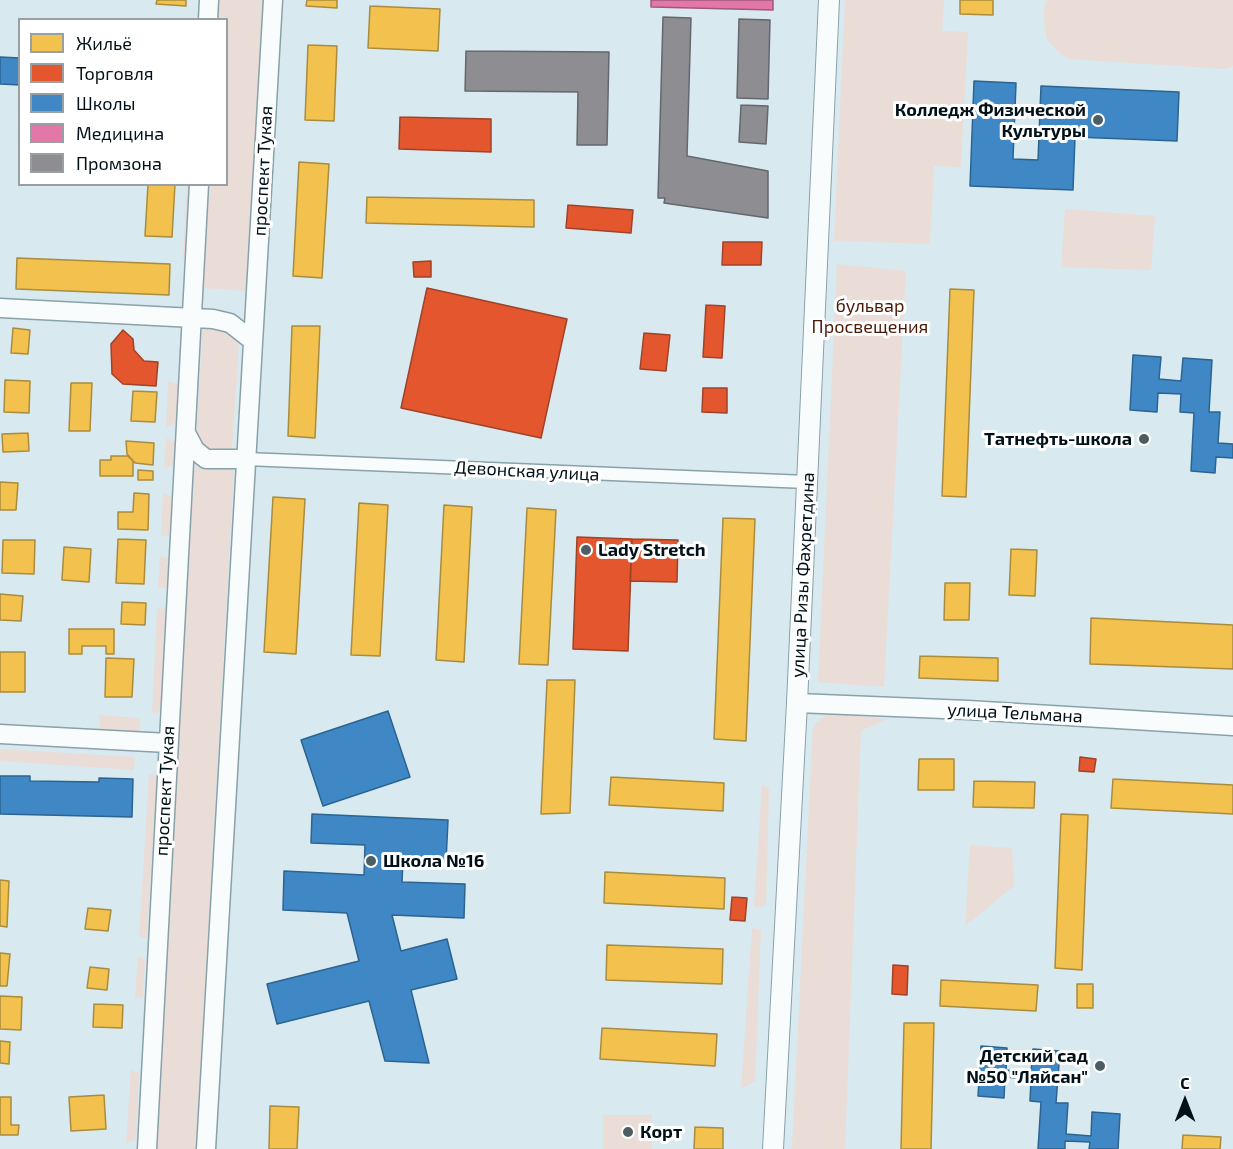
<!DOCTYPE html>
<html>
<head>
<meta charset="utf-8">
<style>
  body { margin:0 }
  #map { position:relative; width:1233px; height:1149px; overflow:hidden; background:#d8eaef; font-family:"Exo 2",sans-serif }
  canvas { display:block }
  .legend { position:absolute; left:18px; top:18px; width:210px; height:168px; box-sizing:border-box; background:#fff; border:2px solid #99a0a3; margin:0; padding:8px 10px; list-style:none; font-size:18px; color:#001119 }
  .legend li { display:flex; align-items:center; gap:12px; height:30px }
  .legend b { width:30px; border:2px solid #99a0a3 }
  .north { position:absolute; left:1155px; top:1071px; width:60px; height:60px; -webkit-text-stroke:4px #fff; paint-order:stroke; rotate:0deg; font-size:16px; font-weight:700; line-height:24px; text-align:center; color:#001119 }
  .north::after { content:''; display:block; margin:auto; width:21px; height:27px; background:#001119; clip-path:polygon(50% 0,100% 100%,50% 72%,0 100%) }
</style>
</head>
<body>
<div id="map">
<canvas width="1233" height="1149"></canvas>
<ul class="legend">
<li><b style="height:16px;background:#f2c14e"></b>Жильё</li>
<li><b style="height:16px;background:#e4572e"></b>Торговля</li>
<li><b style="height:16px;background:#3f88c5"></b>Школы</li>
<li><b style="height:16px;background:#e377a8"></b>Медицина</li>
<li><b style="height:16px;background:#8d8d92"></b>Промзона</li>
</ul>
<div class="north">С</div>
</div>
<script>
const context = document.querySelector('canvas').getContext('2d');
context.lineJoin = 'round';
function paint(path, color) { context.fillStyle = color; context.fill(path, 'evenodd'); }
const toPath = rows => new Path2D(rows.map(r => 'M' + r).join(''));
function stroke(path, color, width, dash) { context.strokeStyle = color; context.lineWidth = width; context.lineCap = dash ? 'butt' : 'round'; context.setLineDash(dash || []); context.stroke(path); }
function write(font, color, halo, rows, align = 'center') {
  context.font = font + ' "Exo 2",sans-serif'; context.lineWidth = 6; context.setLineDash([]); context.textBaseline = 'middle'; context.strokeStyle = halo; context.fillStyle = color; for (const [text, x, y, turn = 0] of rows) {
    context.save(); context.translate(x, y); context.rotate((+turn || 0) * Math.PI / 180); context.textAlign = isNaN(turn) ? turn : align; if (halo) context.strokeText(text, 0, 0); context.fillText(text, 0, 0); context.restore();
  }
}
paint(toPath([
  [219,0,266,0,248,291,202,288,208,185,226,184,226,20,218,19],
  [845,0,944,0,942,31,968,32,961,167,934,166,930,244,834,241],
  [1047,0,1233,0,1233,66,1225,69,1069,59,1055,49,1047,39,1044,24,1044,8],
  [187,185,194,185,189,260,183,259],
  [1065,209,1155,216,1151,270,1061,267],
  [837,264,906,271,884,687,818,682],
  [203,325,223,330,239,342,232,450,204,448,196,441],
  [168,381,179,385,178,422,166,427],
  [166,438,176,442,174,465,164,468],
  [194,467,234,469,196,1149,155,1149],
  [163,493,173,497,170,535,161,537],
  [160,556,170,559,168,588,158,587],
  [167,608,162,712,152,713,157,609],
  [828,713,887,719,861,731,845,1149,792,1149,813,726],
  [99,715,140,718,139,736,103,733,100,729],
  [0,749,135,757,134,770,0,761],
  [149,774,157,776,147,938,139,938],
  [762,784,769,789,766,906,754,907],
  [970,845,1012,848,1014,886,965,926],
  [752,928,761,930,755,1081,741,1089],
  [138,956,145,960,143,997,135,998],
  [131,1070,139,1073,136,1140,126,1143],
  [603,1115,652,1115,652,1149,603,1149]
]), '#eadcd6');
const homes = toPath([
  [157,0,186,0,186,6,156,4,157,0],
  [307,0,337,0,337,8,306,6,307,0],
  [960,0,993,0,993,15,960,14,960,0],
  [370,6,440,9,438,51,368,48,370,6],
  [308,45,337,46,334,121,305,120,308,45],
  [299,162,329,164,322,278,293,276,299,162],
  [148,184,175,184,172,237,145,236,148,184],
  [367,197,534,200,534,227,366,223,367,197],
  [17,258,170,264,169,295,16,289,17,258],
  [950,289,974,290,966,497,942,496,950,289],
  [292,326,320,326,315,438,288,436,292,326],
  [13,328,30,330,28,354,11,353,13,328],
  [5,380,30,381,29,413,4,412,5,380],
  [71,383,92,383,90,431,69,431,71,383],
  [133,391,157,392,155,422,131,421,133,391],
  [28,433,29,451,3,452,2,434,28,433],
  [126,441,154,443,153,465,135,463,127,454,126,441],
  [111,456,128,456,133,461,133,476,100,476,100,460,111,460,111,456],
  [138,470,153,471,153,480,138,480,138,470],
  [0,482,18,483,16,510,0,510,0,482],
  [134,493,149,494,148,530,118,529,118,512,133,512,134,493],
  [273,497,305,499,296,654,264,652,273,497],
  [359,503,388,505,380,656,351,655,359,503],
  [444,505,472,507,464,662,436,660,444,505],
  [527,508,556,510,548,665,519,664,527,508],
  [723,518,755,519,746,741,714,739,723,518],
  [118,539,146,540,144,584,116,583,118,539],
  [3,540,35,540,34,574,2,573,3,540],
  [64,547,91,549,89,582,62,580,64,547],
  [1011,549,1037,550,1035,596,1009,595,1011,549],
  [945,583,970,583,969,620,944,620,945,583],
  [0,594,23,596,21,621,0,620,0,594],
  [122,602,146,603,145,625,121,624,122,602],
  [1091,618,1233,625,1233,669,1090,664,1091,618],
  [69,629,114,629,114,654,106,654,106,646,82,646,82,654,69,654,69,629],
  [0,652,25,652,25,692,0,692,0,652],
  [920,656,998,658,998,681,919,678,920,656],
  [106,658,134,659,132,697,105,697,106,658],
  [547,680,575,680,570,813,541,814,547,680],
  [919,759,954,759,954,790,918,790,919,759],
  [611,777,724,783,723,811,609,805,611,777],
  [1113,779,1233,785,1233,814,1111,808,1113,779],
  [974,781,1035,782,1034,808,973,807,974,781],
  [1061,814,1088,815,1082,970,1055,968,1061,814],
  [605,872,725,878,724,909,604,903,605,872],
  [0,880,9,881,7,927,0,926,0,880],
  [88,908,111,910,108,931,85,929,88,908],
  [607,945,723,949,722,984,606,980,607,945],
  [0,953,10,954,7,986,0,986,0,953],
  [90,967,109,969,107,990,87,988,90,967],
  [941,980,1038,985,1036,1011,940,1006,941,980],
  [1077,984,1093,984,1093,1008,1077,1008,1077,984],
  [0,996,22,997,21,1030,0,1029,0,996],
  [94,1004,123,1005,122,1028,93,1027,94,1004],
  [904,1023,934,1023,931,1149,901,1149,904,1023],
  [602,1028,717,1034,715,1066,600,1059,602,1028],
  [0,1041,10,1042,9,1064,0,1063,0,1041],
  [104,1095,106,1129,71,1131,69,1097,104,1095],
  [0,1097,11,1097,11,1125,19,1125,18,1135,0,1135,0,1097],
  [270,1106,299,1107,297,1149,269,1149,270,1106],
  [695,1127,723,1128,723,1149,694,1149,695,1127],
  [1183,1135,1221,1137,1220,1149,1182,1149,1183,1135]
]);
paint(homes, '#f2c14e');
stroke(homes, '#a98c3e', 1.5);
const shops = toPath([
  [400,117,491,119,491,152,399,149,400,117],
  [568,205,633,210,631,233,566,228,568,205],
  [723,242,762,242,761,265,722,265,723,242],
  [431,261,431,277,414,277,413,262,431,261],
  [427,288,567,319,541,438,401,408,427,288],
  [706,305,725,306,722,358,703,357,706,305],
  [123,330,133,339,134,350,144,361,158,362,156,386,123,384,112,374,111,344,123,330],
  [644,333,670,335,666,371,640,369,644,333],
  [703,388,727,388,727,413,702,412,703,388],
  [577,537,632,539,628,651,573,649,577,537],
  [632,539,678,540,677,582,630,581,632,539],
  [1080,757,1096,759,1094,772,1079,771,1080,757],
  [732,897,747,898,745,921,730,920,732,897],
  [893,965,908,966,907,995,892,994,893,965]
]);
paint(shops, '#e4572e');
stroke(shops, '#a04228', 1.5);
const schools = toPath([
  [0,57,20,58,20,85,0,84,0,57],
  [974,81,1016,83,1013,159,1038,160,1041,86,1179,92,1177,141,1075,137,1073,190,970,186,974,81],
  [1133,355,1161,357,1159,379,1181,381,1183,358,1212,360,1209,412,1220,412,1218,443,1233,444,1233,458,1216,457,1215,473,1191,471,1194,413,1180,412,1181,394,1158,393,1157,412,1130,410,1133,355],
  [388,711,410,777,323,806,301,740,388,711],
  [0,776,30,776,30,781,99,782,99,778,133,779,132,817,0,814,0,776],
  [312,814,448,820,446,862,403,860,402,882,465,884,464,918,392,915,401,951,447,939,457,979,411,990,429,1063,385,1061,369,1001,277,1024,267,984,359,961,347,913,283,910,284,871,364,875,365,845,311,843,312,814],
  [981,1046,1007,1048,1006,1070,1031,1072,1033,1049,1060,1051,1056,1103,1068,1103,1066,1134,1091,1136,1092,1112,1120,1114,1118,1149,1089,1149,1090,1142,1065,1141,1065,1149,1038,1149,1041,1102,1030,1101,1031,1079,1005,1077,1004,1098,978,1096,981,1046]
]);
paint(schools, '#3f88c5');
stroke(schools, '#2c6491', 1.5);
const health = toPath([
  [651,0,773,0,773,10,651,7,651,0]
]);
paint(health, '#e377a8');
stroke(health, '#9f587d', 1.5);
const industry = toPath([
  [663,17,691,18,687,156,768,171,768,218,664,203,665,198,658,198,663,17],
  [739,19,770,20,768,99,737,98,739,19],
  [466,51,609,52,607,145,577,145,578,92,465,91,466,51],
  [741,105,768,106,766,144,739,142,741,105]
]);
paint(industry, '#8d8d92');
stroke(industry, '#63686e', 1.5);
const street = toPath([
  [246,459,807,482]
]);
const secondary = toPath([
  [208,20,209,0],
  [0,308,213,319,230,323,253,341],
  [186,433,195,450,206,459,246,459],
  [797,703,968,710,1233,726],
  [0,734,168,743],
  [147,1149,199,184],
  [206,1149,273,0]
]);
const primary = toPath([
  [773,1149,797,703,829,0]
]);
stroke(street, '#87a2a9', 15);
stroke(secondary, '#87a2a9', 21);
stroke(primary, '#87a2a9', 22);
stroke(street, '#f9fcfd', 12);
stroke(secondary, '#f9fcfd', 18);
stroke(primary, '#f9fcfd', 20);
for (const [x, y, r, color] of [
  [1098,120,6,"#4c5d64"],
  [1144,439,6,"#4c5d64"],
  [586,550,6,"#4c5d64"],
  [371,861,6,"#4c5d64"],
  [1100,1066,6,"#4c5d64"],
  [628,1132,6,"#4c5d64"]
]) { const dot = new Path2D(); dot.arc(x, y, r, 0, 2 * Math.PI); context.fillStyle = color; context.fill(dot); stroke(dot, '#fff', 2); }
write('bold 18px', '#001119', '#fff', [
  ["Колледж Физической",1086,110],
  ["Культуры",1086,131],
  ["Татнефть-школа",1132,439],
  ["Lady Stretch",598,550,"left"],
  ["Школа №16",383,861,"left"],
  ["Детский сад",1088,1056],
  ["№50 \"Ляйсан\"",1088,1077],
  ["Корт",640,1132,"left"]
], 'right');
write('18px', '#001119', '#fff', [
  ["проспект Тукая",263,171,-87],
  ["Девонская улица",527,471,3],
  ["улица Ризы Фахретдина",803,575,-87],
  ["улица Тельмана",1015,713,3],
  ["проспект Тукая",165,791,-87]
]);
write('18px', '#491907', '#fff', [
  ["бульвар",870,306],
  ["Просвещения",870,327]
]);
</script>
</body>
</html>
